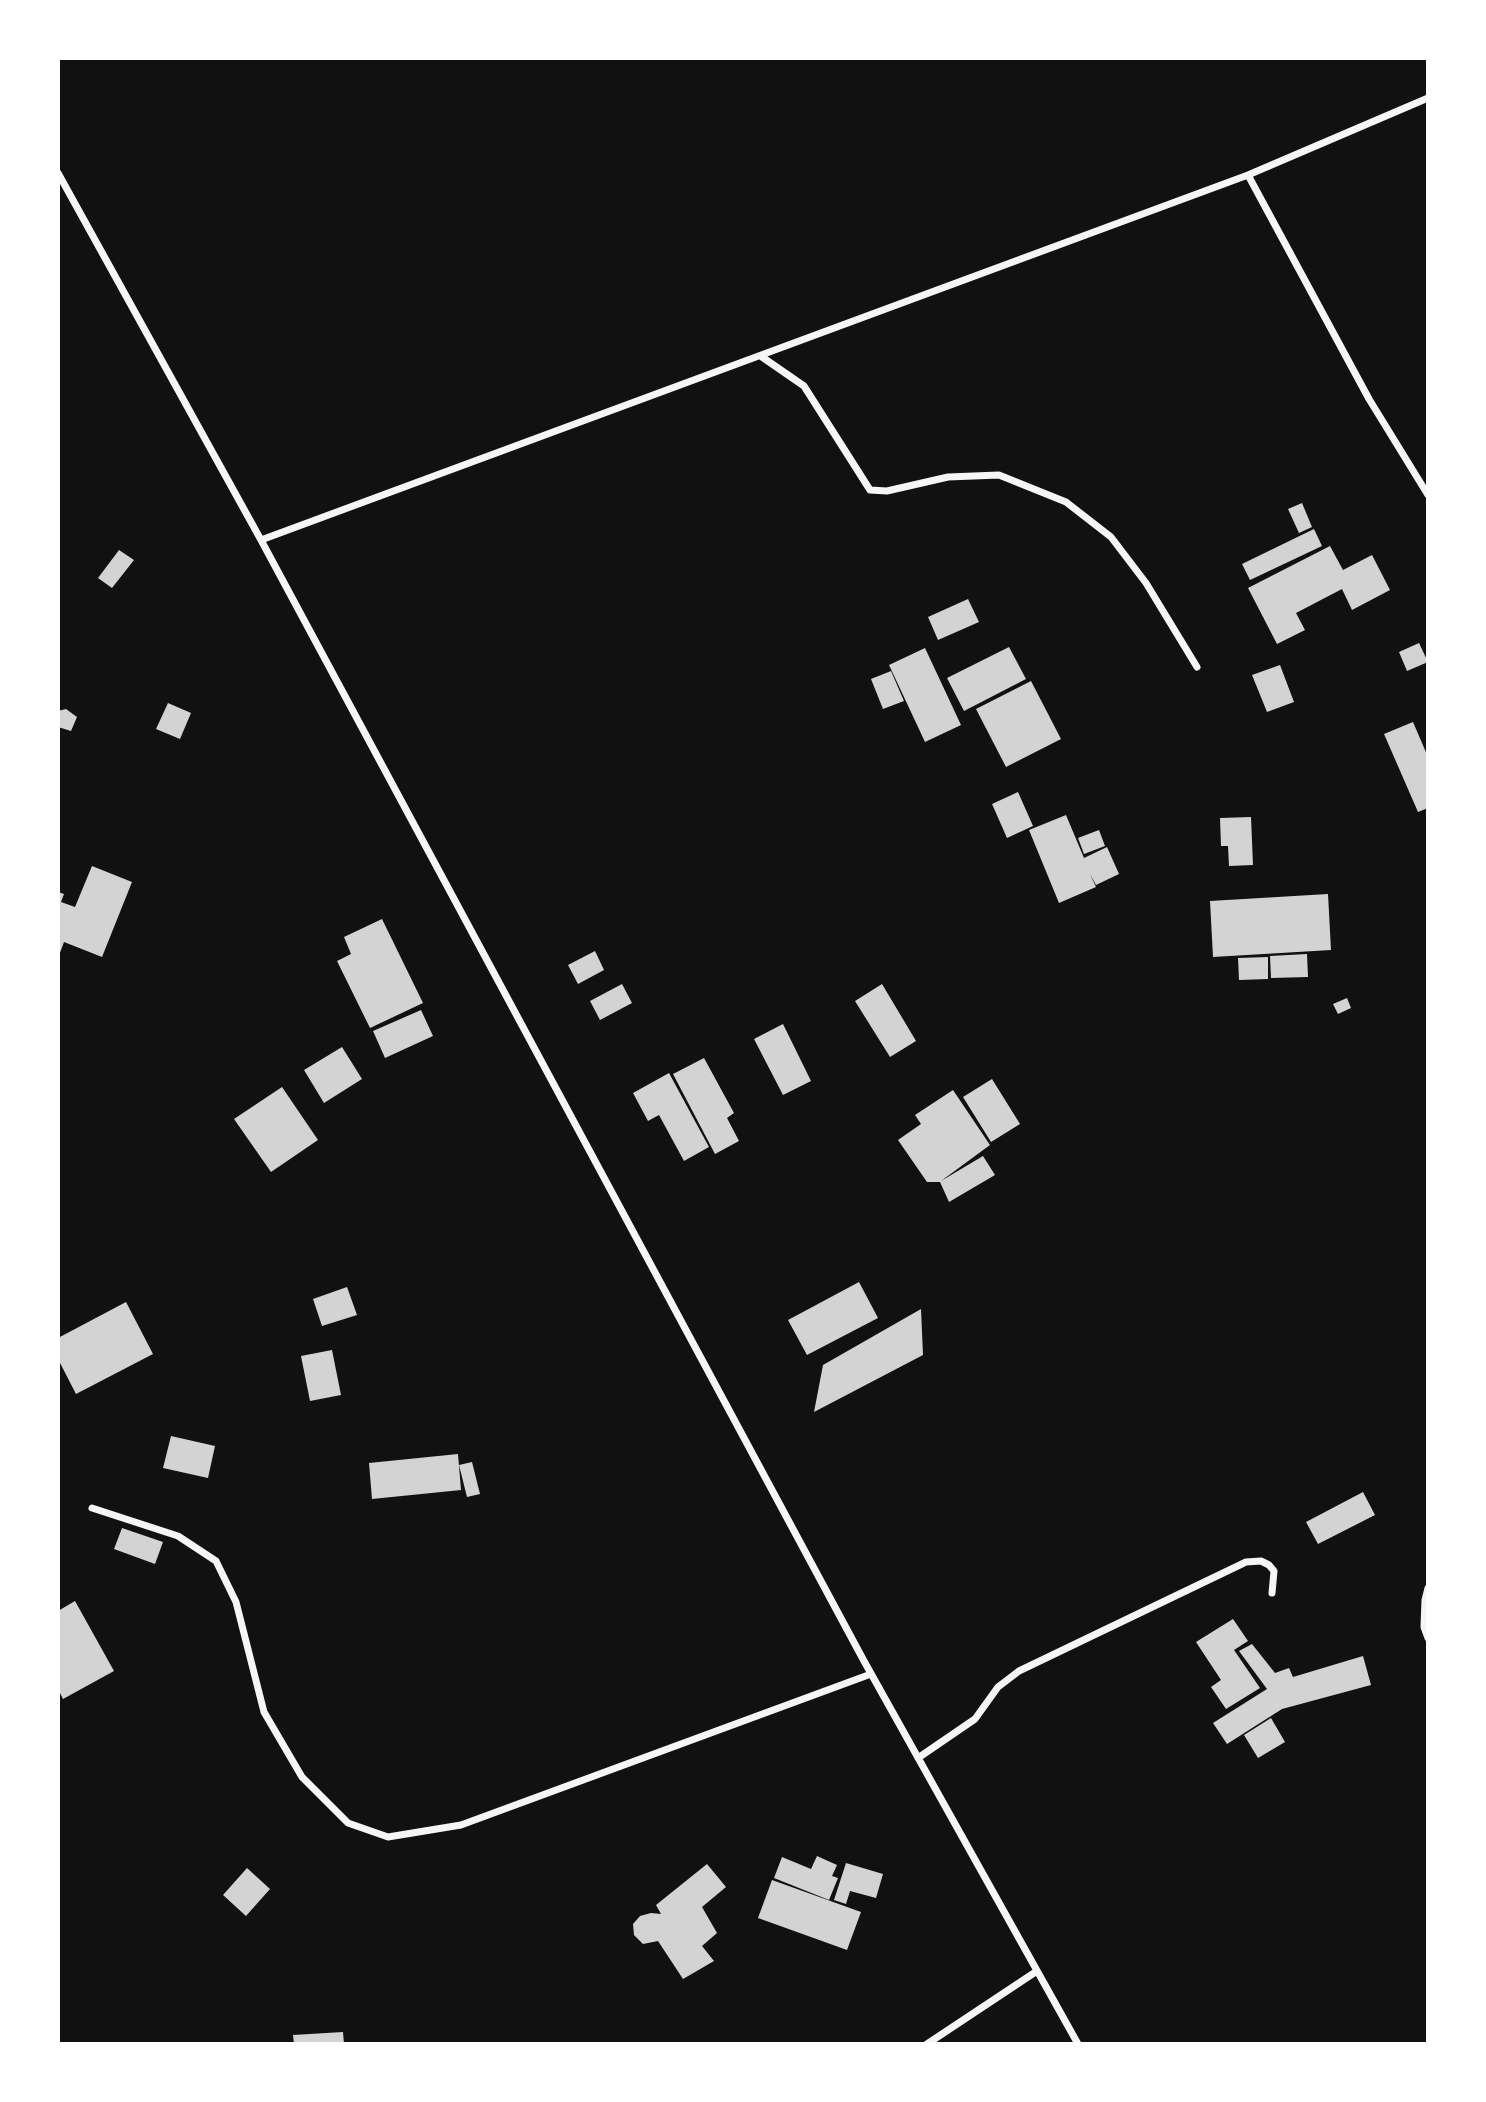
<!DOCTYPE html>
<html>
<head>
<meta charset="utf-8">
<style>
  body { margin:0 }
  #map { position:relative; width:1486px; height:2102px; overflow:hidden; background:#111; font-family:Arial,sans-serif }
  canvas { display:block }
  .frame { position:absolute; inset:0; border:60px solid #fff; pointer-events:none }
</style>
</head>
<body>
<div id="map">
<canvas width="1486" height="2102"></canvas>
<div class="frame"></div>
</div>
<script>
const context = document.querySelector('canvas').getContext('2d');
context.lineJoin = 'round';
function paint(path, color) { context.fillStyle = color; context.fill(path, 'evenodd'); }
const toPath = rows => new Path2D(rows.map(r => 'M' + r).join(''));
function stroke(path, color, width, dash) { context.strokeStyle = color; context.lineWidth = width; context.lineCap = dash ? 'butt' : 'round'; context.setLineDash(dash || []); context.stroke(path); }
paint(toPath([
  [1302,503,1312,527,1299,533,1288,509],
  [1314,529,1322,546,1250,580,1242,564],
  [1330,546,1343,570,1372,555,1390,590,1352,610,1342,589,1296,613,1305,630,1277,644,1248,588],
  [119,550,134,560,112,588,98,578],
  [968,599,979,622,938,640,928,617],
  [1419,643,1428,662,1407,671,1399,652],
  [1009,647,1026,679,964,711,947,678],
  [925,648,961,725,925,742,889,665],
  [1280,665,1294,702,1267,712,1252,675],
  [891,671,904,701,883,709,871,679],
  [1031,681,1061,739,1006,767,976,709],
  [168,703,191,713,180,739,156,729],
  [66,709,77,717,71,731,58,727,58,711],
  [1413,722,1428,757,1428,808,1418,812,1384,734],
  [1018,792,1033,826,1007,838,992,804],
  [1066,815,1084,858,1107,847,1119,874,1096,885,1090,874,1096,887,1059,903,1029,830],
  [1251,817,1253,865,1229,866,1228,846,1221,846,1220,818],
  [1099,830,1105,846,1084,854,1078,838],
  [92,866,132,882,102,957,64,942,58,958,58,892,64,894,61,902,75,907],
  [1328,894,1331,950,1213,957,1210,901],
  [382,919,423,1003,370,1028,337,961,351,954,344,937],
  [595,951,604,970,578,984,568,965],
  [1307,954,1308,977,1271,978,1270,956],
  [1268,957,1268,979,1239,980,1238,958],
  [622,984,632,1003,600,1020,590,1001],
  [882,984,916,1041,890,1057,855,1001],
  [1347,998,1351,1008,1338,1014,1333,1004],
  [421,1010,433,1036,385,1058,373,1031],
  [783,1024,811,1081,783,1095,754,1039],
  [342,1047,362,1079,324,1103,304,1070],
  [704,1058,734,1113,727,1118,739,1141,715,1154,673,1074],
  [669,1073,709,1147,684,1161,659,1115,648,1121,633,1093],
  [992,1079,1020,1124,991,1142,963,1097],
  [282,1087,318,1140,271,1172,234,1119],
  [953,1090,990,1145,941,1181,983,1156,995,1175,949,1202,940,1182,927,1182,898,1140,921,1124,915,1115],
  [859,1282,878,1318,807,1355,788,1320],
  [347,1287,357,1315,322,1326,313,1299],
  [126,1302,153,1354,76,1394,58,1359,58,1338],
  [921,1309,923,1355,814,1412,823,1365],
  [332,1350,341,1395,310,1401,301,1356],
  [171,1436,215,1446,208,1478,163,1468],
  [458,1454,461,1490,372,1499,369,1463],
  [472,1462,480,1494,467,1497,459,1465],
  [1363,1492,1375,1515,1318,1544,1306,1522],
  [122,1528,163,1542,155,1564,114,1549],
  [75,1601,114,1671,63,1699,58,1689,58,1611],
  [1233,1619,1248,1641,1234,1650,1260,1688,1226,1709,1211,1687,1221,1680,1196,1642],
  [1252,1644,1275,1673,1289,1668,1293,1677,1363,1656,1371,1685,1282,1709,1227,1744,1213,1723,1267,1689,1239,1651],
  [1271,1718,1285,1742,1258,1758,1244,1735],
  [817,1856,837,1865,832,1876,838,1878,829,1900,774,1878,782,1857,811,1869],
  [846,1863,883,1874,876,1898,850,1891,846,1904,834,1900],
  [707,1864,726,1887,702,1907,717,1933,702,1946,714,1961,683,1979,658,1941,643,1944,634,1935,633,1924,640,1916,651,1913,661,1914,656,1905],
  [247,1868,270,1889,246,1916,223,1895],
  [772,1880,861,1912,847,1950,758,1918],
  [343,2032,344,2044,294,2044,293,2035]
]), '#d3d3d3');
stroke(toPath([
  [58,173,261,540,864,1661,1078,2044],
  [1248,175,1369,399,1428,495],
  [762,357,804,386,870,490,887,491,948,477,999,475,1066,502,1111,537,1146,583,1197,667],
  [261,540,1248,175,1428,98],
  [92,1508,178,1536,216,1561,236,1602,264,1712,302,1777,348,1823,388,1837,461,1825,871,1674],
  [1428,1588,1425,1600,1424,1627,1428,1638],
  [918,1758,975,1719,998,1687,1019,1671,1246,1562,1261,1561,1269,1565,1274,1571,1272,1593],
  [927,2044,1037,1971]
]), '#f5f5f5', 7);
</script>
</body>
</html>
